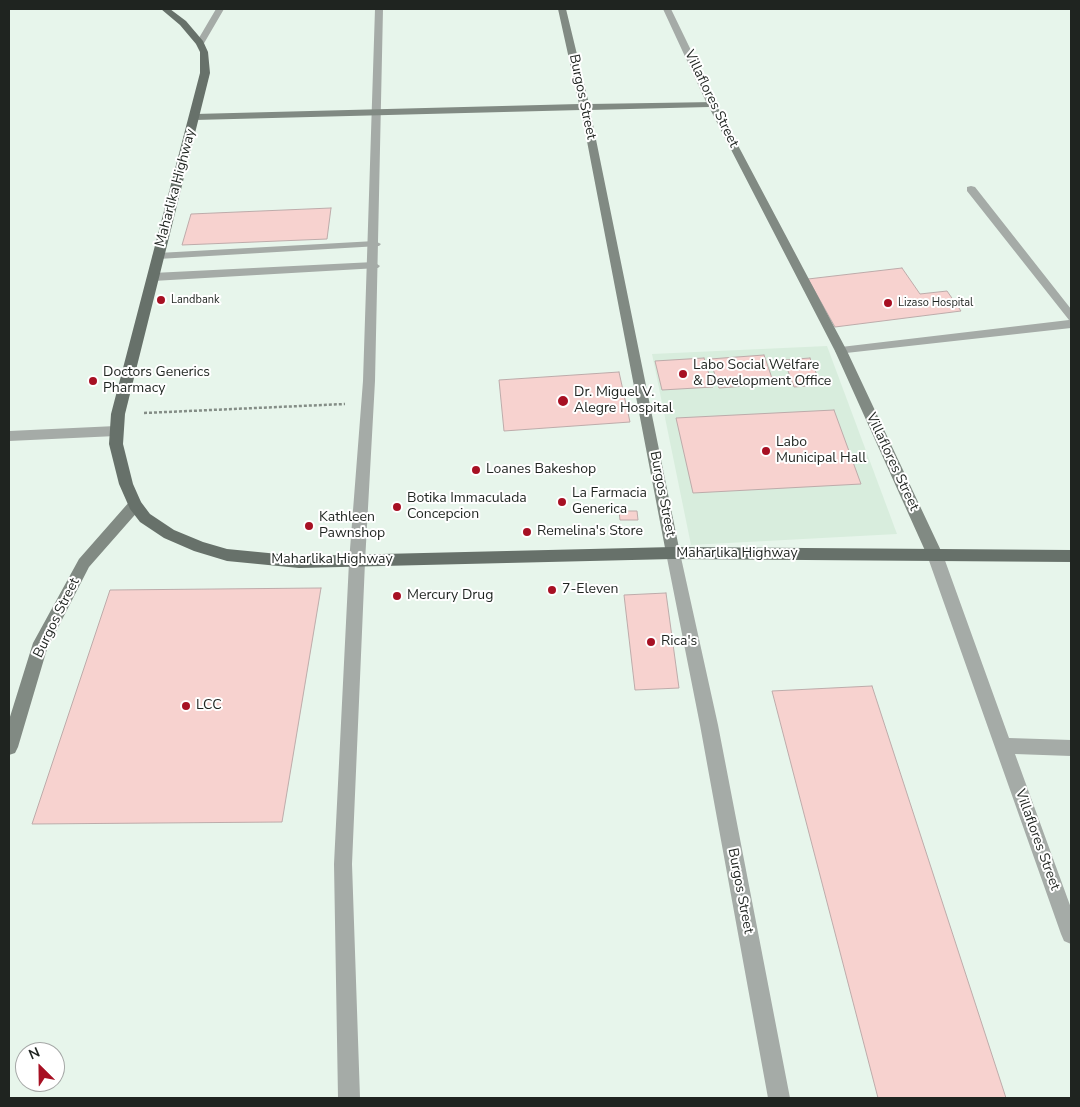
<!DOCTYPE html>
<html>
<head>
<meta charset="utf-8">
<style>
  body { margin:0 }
  #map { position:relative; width:1080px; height:1107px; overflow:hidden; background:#e7f5eb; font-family:"Nunito Sans",sans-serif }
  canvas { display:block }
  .frame { position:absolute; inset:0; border:10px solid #1f2420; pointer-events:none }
  .north { position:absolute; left:15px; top:1042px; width:50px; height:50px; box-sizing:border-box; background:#fff; border:1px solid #a5a7a6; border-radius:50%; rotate:337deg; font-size:14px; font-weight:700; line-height:20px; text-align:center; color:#1f2420 }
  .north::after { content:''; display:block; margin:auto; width:18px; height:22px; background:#a71023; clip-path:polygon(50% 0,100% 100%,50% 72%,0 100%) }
</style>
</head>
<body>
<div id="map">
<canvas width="1080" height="1107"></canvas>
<div class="frame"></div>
<div class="north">N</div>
</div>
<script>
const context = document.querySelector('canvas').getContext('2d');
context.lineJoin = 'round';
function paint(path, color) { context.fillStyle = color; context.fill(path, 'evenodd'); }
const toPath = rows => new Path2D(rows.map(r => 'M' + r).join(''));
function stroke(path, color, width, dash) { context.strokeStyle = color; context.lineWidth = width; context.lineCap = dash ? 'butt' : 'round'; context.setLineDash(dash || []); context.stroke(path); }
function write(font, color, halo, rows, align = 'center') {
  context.font = font + ' "Nunito Sans",sans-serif'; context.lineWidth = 4; context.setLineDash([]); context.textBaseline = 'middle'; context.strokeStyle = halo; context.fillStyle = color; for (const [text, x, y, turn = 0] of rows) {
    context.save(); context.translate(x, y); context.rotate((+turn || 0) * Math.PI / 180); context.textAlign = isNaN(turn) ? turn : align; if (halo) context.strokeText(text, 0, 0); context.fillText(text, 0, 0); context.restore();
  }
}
paint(toPath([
  [827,346,897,534,691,545,652,354]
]), '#d8eddd');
const building = toPath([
  [331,208,327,239,182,245,191,214,331,208],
  [902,268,920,294,947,291,961,311,835,327,808,279,902,268],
  [764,355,774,384,719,388,710,359,764,355],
  [704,358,713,387,662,390,655,361,704,358],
  [810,358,821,385,794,387,784,360,810,358],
  [619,372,630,422,504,431,499,380,619,372],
  [834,410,861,484,693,493,676,418,834,410],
  [619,511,637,511,638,520,620,520,619,511],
  [321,588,282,822,32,824,110,590,321,588],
  [666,593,679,688,635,690,624,595,666,593],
  [872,686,1006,1098,878,1098,772,691,872,686]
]);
paint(building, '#f7d2cf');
stroke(building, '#bdabaa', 1);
stroke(toPath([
  [144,413,345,404]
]), '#848d86', 2.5, [3, 2]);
paint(toPath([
  [375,241,381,244,379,246,158,259,152,256,158,253,375,241],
  [374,262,380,266,378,268,153,281,147,277,153,273,374,262]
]), '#a5aba7');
paint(toPath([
  [216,9,224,9,203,45,197,45,196,43,216,9],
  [375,9,383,9,375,381,365,562,352,864,360,1098,338,1098,334,864,349,562,363,381,375,9],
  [663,9,671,9,717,104,715,106,707,104,663,9],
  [971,186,975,187,1071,309,1071,328,837,354,835,351,837,348,841,347,1069,320,967,191,967,187,971,186],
  [116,426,123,431,116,436,9,441,9,431,116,426],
  [673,547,678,549,680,553,718,725,790,1098,768,1098,700,725,666,553,668,549,673,547],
  [935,549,940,551,943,555,1009,738,1071,740,1071,756,1015,754,1071,908,1071,944,1064,941,1061,934,927,555,930,551,935,549]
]), '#a5aba7');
paint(toPath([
  [558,9,566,9,589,104,715,102,847,351,943,555,940,559,935,561,930,559,927,555,835,351,709,107,590,110,680,553,678,557,673,559,668,557,666,553,581,110,195,120,190,117,195,114,579,104,558,9],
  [135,499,140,501,142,505,140,509,89,567,47,649,18,747,15,753,9,755,9,720,33,643,79,559,130,501,135,499]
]), '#818a83');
paint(toPath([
  [161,9,170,9,186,21,203,41,208,52,210,73,125,414,123,444,133,484,141,502,150,514,174,530,203,542,227,549,299,556,673,547,1071,550,1071,562,673,559,299,568,227,561,194,551,164,538,140,522,130,509,119,484,109,444,111,414,200,73,200,52,196,44,180,25,161,9]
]), '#67716a');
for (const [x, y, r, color] of [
  [161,300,5,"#a71023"],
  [888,303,5,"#a71023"],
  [683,374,5,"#a71023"],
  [93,381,5,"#a71023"],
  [563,401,6,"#a71023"],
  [766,451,5,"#a71023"],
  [476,470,5,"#a71023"],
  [562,502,5,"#a71023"],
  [397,507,5,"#a71023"],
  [309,526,5,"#a71023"],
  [527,532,5,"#a71023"],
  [552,590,5,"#a71023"],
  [397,596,5,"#a71023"],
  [651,642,5,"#a71023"],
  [186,706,5,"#a71023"]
]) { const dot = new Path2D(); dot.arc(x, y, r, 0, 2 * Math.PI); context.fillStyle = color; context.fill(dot); stroke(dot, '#fff', 2); }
write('11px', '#1f2420', '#fff', [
  ["Landbank",171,300],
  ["Lizaso Hospital",898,303]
], 'left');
write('14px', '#1f2420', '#fff', [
  ["Burgos Street",582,97,78],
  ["Villaflores Street",711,99,64],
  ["Maharlika Highway",176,188,-75],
  ["Villaflores Street",892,462,65],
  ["Burgos Street",662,494,79],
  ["Maharlika Highway",737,554],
  ["Maharlika Highway",332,560],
  ["Burgos Street",57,618,-64],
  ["Villaflores Street",1037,840,70],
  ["Burgos Street",740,891,79]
]);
write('14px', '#1f2420', '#fff', [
  ["Labo Social Welfare",693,366],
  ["& Development Office",693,382],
  ["Doctors Generics",103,373],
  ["Pharmacy",103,389],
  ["Dr. Miguel V.",574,393],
  ["Alegre Hospital",574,409],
  ["Labo",776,443],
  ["Municipal Hall",776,459],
  ["Loanes Bakeshop",486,470],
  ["La Farmacia",572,494],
  ["Generica",572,510],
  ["Botika Immaculada",407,499],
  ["Concepcion",407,515],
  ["Kathleen",319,518],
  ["Pawnshop",319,534],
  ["Remelina's Store",537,532],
  ["7-Eleven",562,590],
  ["Mercury Drug",407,596],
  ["Rica's",661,642],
  ["LCC",196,706]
], 'left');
</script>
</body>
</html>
